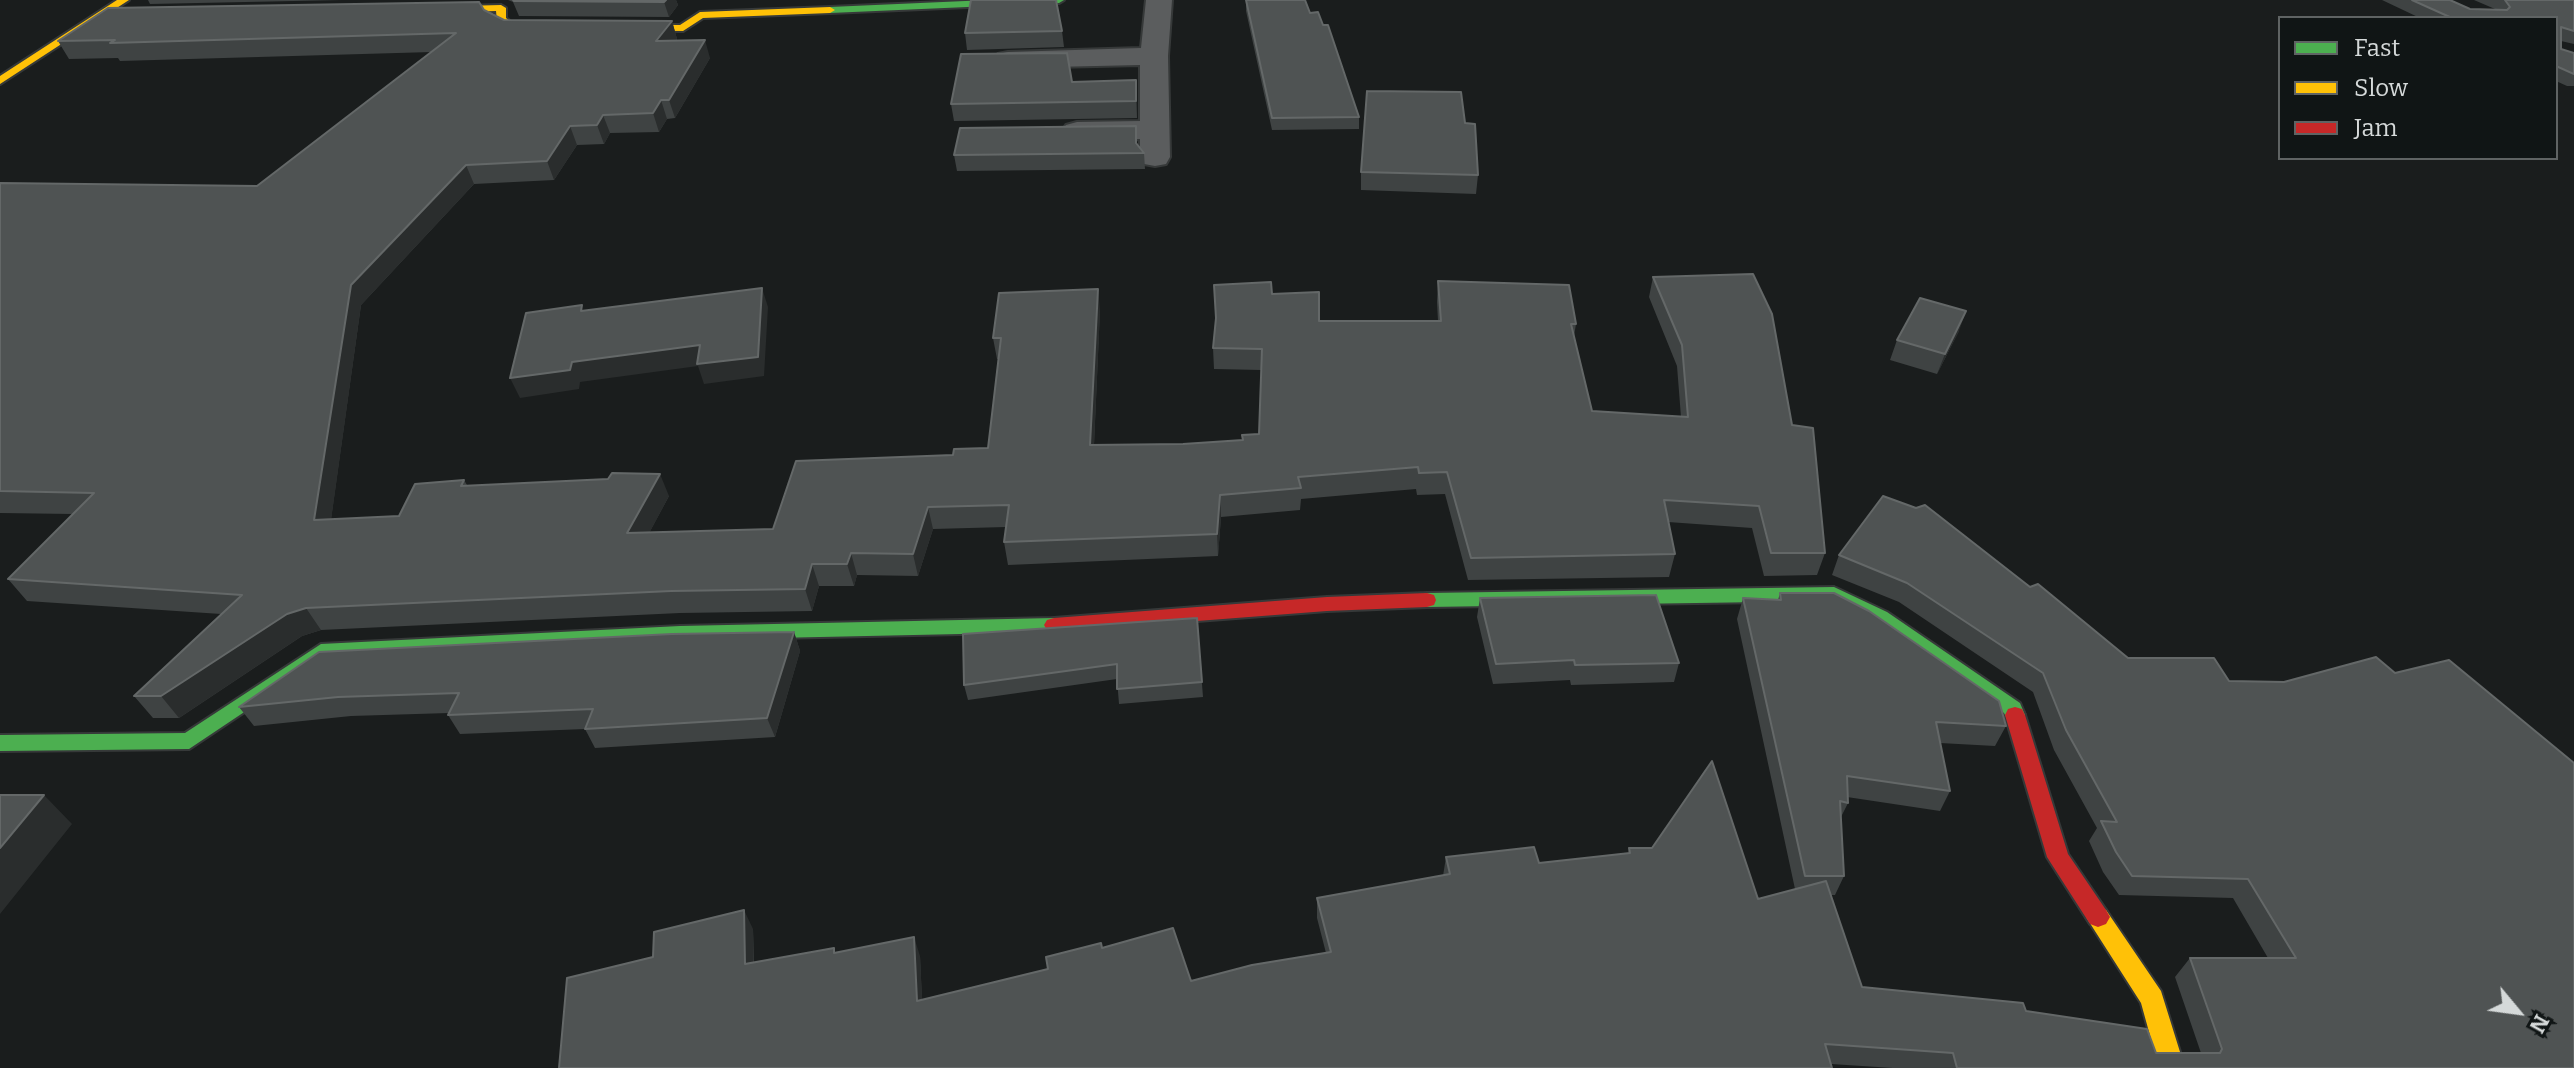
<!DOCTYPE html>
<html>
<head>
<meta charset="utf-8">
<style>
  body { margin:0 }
  #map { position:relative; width:2574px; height:1068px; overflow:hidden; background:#1a1d1d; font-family:Bitter,serif }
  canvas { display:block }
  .legend { position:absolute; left:2278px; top:16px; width:280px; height:144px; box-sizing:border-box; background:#101515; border:2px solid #5f6363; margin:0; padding:10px 14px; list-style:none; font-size:24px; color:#d5d9d9 }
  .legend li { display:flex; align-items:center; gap:16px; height:40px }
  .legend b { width:40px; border:2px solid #5f6363 }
  .north { position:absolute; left:2478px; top:972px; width:80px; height:80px; -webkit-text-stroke:6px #101515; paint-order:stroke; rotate:119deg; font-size:22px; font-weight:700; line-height:32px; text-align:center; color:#d5d9d9 }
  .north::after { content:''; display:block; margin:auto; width:28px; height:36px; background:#d5d9d9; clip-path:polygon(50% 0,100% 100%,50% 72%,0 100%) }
</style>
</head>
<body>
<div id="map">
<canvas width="2574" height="1068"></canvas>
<ul class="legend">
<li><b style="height:10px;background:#4caf50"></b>Fast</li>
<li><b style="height:10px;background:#ffc107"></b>Slow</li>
<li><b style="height:10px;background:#c62828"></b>Jam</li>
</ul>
<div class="north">N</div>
</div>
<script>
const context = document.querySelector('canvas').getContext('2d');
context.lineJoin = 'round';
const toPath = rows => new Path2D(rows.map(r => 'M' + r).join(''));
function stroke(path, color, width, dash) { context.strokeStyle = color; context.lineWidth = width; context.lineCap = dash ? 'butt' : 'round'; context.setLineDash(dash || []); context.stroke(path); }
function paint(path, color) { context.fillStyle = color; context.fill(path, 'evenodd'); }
const street = toPath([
  [1146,0,1172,0,1168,56,1170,157,1166,164,1155,166,1144,164,1140,157,1140,139,1077,140,1066,137,1062,131,1066,125,1077,122,1140,121,1140,65,1008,68,998,66,994,60,998,54,1008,52,1141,48,1146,0]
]);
const fast = toPath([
  [988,0,1064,0,1059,3,830,13,825,10,830,7,988,0],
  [1834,587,1887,612,2020,703,2025,715,2022,721,2015,723,2008,721,2004,713,1873,622,1831,601,1427,607,1420,605,1418,600,1420,595,1427,593,1834,587],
  [1054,618,1061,620,1064,625,1061,630,1054,632,680,640,325,658,189,749,0,751,0,735,185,733,321,644,680,626,1054,618]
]);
const slow = toPath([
  [117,0,129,0,0,84,0,76,117,0],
  [501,5,506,8,506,18,514,24,680,25,700,12,830,7,835,10,830,13,703,18,683,31,511,30,497,21,496,11,422,13,417,10,422,7,501,5],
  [2098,907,2106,910,2161,991,2185,1068,2159,1068,2141,1003,2086,917,2090,910,2098,907]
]);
const jam = toPath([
  [1427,593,1434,595,1436,600,1434,605,1427,607,1327,611,1054,632,1047,630,1044,625,1047,620,1054,618,1327,597,1427,593],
  [2015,707,2022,709,2025,715,2068,854,2106,910,2110,917,2106,924,2098,927,2090,924,2047,857,2005,715,2008,709,2015,707]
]);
stroke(street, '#363939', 4);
stroke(fast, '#363939', 4);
stroke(slow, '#363939', 4);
stroke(jam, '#363939', 4);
paint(street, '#5b5d5e');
paint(fast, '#4caf50');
paint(slow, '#ffc107');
paint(jam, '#c62828');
paint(toPath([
  [148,0,342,0,150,4],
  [508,0,676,0,678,5,669,17,519,16,513,2],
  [1246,0,1310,13,1359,117,1359,129,1272,130,1246,11],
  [2382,0,2450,0,2470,9,2495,9,2474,0,2574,0,2574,44,2561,41,2561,49,2574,53,2574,86,2567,86,2556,81,2556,18,2420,18],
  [484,10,504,20,672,21,677,39,676,41,710,58,675,118,667,119,659,132,610,133,604,144,577,145,554,180,474,184,361,305,331,519,399,516,464,480,467,485,669,496,649,533,773,529,953,455,988,448,998,359,997,359,993,338,1100,310,1094,445,1183,444,1242,440,1242,435,1259,434,1261,370,1214,369,1213,348,1216,322,1214,285,1272,294,1319,321,1438,321,1437,302,1438,281,1576,324,1574,336,1592,411,1681,417,1677,366,1649,297,1653,277,1792,425,1825,553,1817,575,1764,576,1752,528,1668,522,1675,554,1669,577,1468,580,1445,494,1417,495,1416,489,1301,499,1300,510,1221,517,1218,556,1008,565,1004,542,1006,527,933,529,918,576,857,575,854,586,819,586,812,611,680,613,321,630,302,636,179,718,153,718,134,696,221,614,27,601,8,579,73,514,0,513,0,183,257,186,432,52,120,61,118,58,69,59,58,41],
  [1062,31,1064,47,967,50,965,33],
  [1136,80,1137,118,954,121,951,104],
  [1465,123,1478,175,1476,194,1361,190,1361,172],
  [1137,144,1144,153,1145,169,957,171,954,155],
  [1959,331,1937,374,1890,360,1897,340],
  [1839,555,2030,587,2128,658,2229,681,2574,1068,1893,1068,1831,1064,559,1068,653,957,753,929,754,962,836,953,920,956,922,1000,1048,969,1102,948,1191,981,1326,953,1317,918,1317,898,1443,876,1446,857,1539,863,1628,853,1629,848,1758,899,1795,889,1737,619,1743,598,1778,600,1780,593,2006,726,1995,746,1940,743,1950,791,1940,811,1847,797,1848,803,1841,817,1844,876,1835,895,1831,895,1862,987,2026,1011,2156,1053,2201,1053,2175,977,2190,958,2268,958,2233,898,2119,895,2103,872,2089,841,2097,828,2054,750,2033,692,1899,602,1832,575],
  [1480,598,1679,663,1674,682,1571,685,1570,680,1493,684,1477,617],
  [1197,618,1203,697,1119,704,1117,679,968,700,964,685],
  [794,632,800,651,775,737,595,748,585,729,460,734,448,715,449,713,351,716,254,726,239,707]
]), '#3f4343');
paint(toPath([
  [666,0,676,0,678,5,669,17,664,2],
  [672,21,677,39,662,59,656,41],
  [705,40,710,58,675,118,669,100],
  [661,100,667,119,659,132,653,113],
  [603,115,610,133,604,144,597,125],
  [570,126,577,145,554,180,547,161],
  [466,165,474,184,361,305,328,542,314,520,351,285],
  [762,288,768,307,764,376,704,384,698,366,580,382,579,389,520,398,510,378,572,362],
  [1098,289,1100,310,1093,466,1090,445],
  [1966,311,1959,331,1937,374,1945,354],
  [660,474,669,496,637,556,627,533],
  [1220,495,1221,517,1218,556,1217,534],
  [928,507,933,529,918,576,913,554],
  [851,553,857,575,854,586,847,564],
  [812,564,819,586,812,611,805,589],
  [306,608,321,630,302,636,179,718,161,696,287,614],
  [794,632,800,651,775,737,767,718],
  [44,795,72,824,0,914,0,848],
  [744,910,753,929,754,983,745,964],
  [914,937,920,956,923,1020,917,1001]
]), '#2a2d2d');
const building = toPath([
  [513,0,666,0,664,2,514,1,513,0],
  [971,0,1056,0,1062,31,965,33,971,0],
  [1246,0,1305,0,1310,13,1318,12,1323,25,1328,25,1359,117,1272,118,1246,0],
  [2412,0,2450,0,2470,9,2507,10,2510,7,2505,0,2574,0,2574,31,2561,27,2561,49,2574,53,2574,74,2556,66,2556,18,2452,18,2412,0],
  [479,2,484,10,504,20,672,21,656,41,705,40,669,100,661,100,653,113,603,115,597,125,570,126,547,161,466,165,351,285,314,520,399,516,415,484,464,480,461,486,608,479,612,473,660,474,627,533,773,529,796,461,953,455,954,449,988,448,1001,338,993,338,999,293,1098,289,1090,445,1183,444,1243,440,1242,435,1259,434,1262,349,1213,348,1216,318,1214,285,1271,282,1272,294,1319,292,1319,321,1441,321,1438,281,1569,285,1576,324,1571,324,1592,411,1688,417,1682,345,1653,277,1753,274,1772,314,1792,425,1813,428,1825,553,1771,553,1759,506,1664,500,1675,554,1471,558,1447,472,1419,473,1418,467,1298,477,1301,488,1220,495,1217,534,1004,542,1009,505,928,507,913,554,851,553,847,564,812,564,805,589,671,591,306,608,287,614,161,696,134,696,242,595,8,579,94,493,0,491,0,183,257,186,456,33,110,43,115,40,58,41,108,8,479,2],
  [1067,53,1072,82,1136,80,1136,101,951,104,961,54,1067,53],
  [1367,91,1461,92,1465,123,1475,124,1478,175,1361,172,1367,91],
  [1136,126,1136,143,1144,153,954,155,960,128,1136,126],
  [762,288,758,357,697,364,700,345,572,362,570,370,510,378,526,313,582,305,581,311,762,288],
  [1920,298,1966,311,1945,354,1897,340,1920,298],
  [1883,496,1916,508,1925,505,2030,587,2038,584,2128,658,2214,658,2229,681,2284,682,2376,657,2395,673,2449,660,2574,763,2574,1068,1957,1068,1953,1053,1825,1044,1832,1068,559,1068,567,978,653,957,654,932,744,910,745,964,834,948,834,953,914,937,917,1001,1048,969,1046,957,1101,943,1102,948,1173,928,1191,981,1252,965,1331,952,1317,898,1450,874,1446,857,1534,847,1539,863,1630,853,1629,848,1652,848,1712,761,1758,899,1826,881,1862,987,2023,1003,2026,1011,2147,1029,2156,1053,2220,1053,2222,1049,2190,958,2296,958,2248,879,2132,876,2116,852,2101,821,2117,822,2066,730,2043,673,1907,583,1839,555,1883,496],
  [1780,593,1834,593,1869,611,1999,701,2006,726,1936,722,1950,791,1847,776,1848,803,1840,801,1844,876,1805,876,1743,598,1781,600,1780,593],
  [1656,595,1679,663,1575,665,1574,660,1496,664,1480,598,1656,595],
  [1197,618,1202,682,1117,689,1117,664,964,685,963,634,1197,618],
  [794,632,767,718,585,729,593,709,448,715,459,693,338,697,239,707,319,652,672,634,794,632],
  [0,795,44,795,0,848,0,795]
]);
paint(building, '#4f5353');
stroke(building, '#646868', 2);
</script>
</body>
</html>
